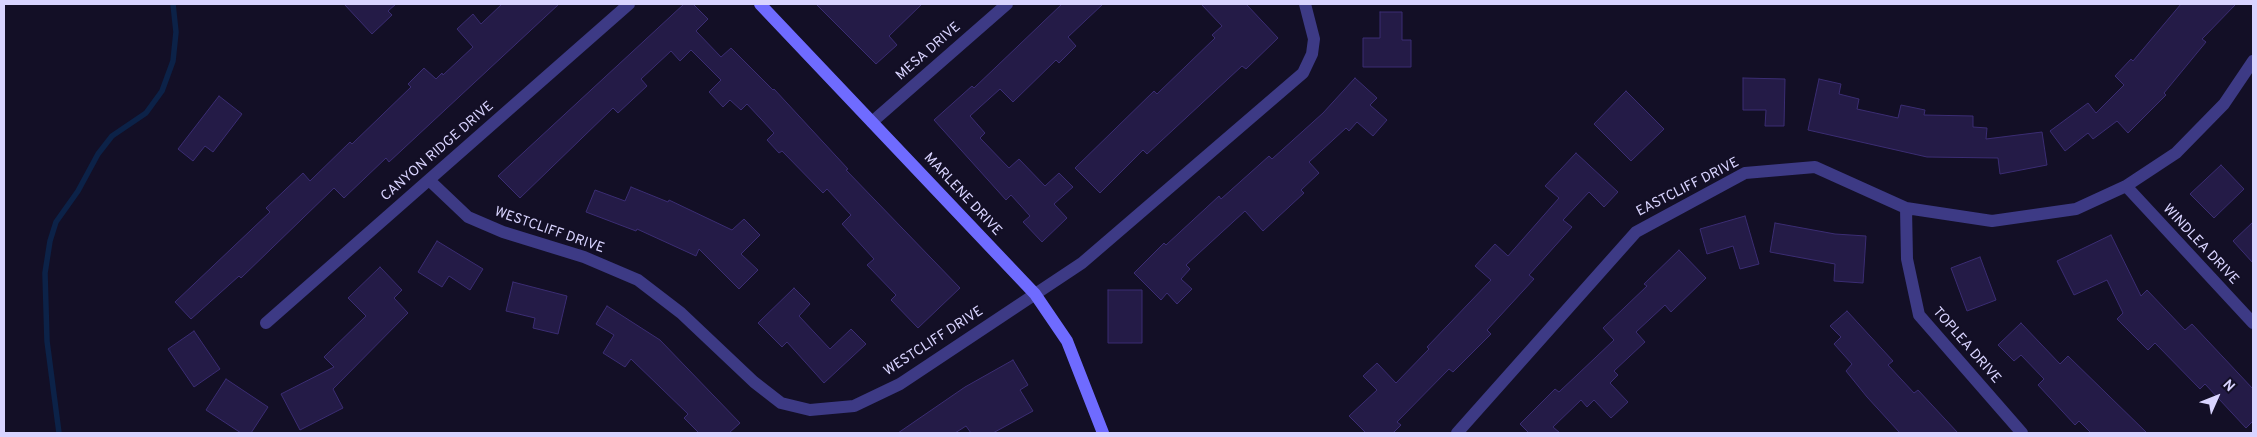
<!DOCTYPE html>
<html>
<head>
<meta charset="utf-8">
<style>
  body { margin:0 }
  #map { position:relative; width:2257px; height:437px; overflow:hidden; background:#130f26; font-family:Overpass,sans-serif }
  canvas { display:block }
  .frame { position:absolute; inset:0; border:5px solid #d9d4ff; pointer-events:none }
  .north { position:absolute; left:2192px; top:372px; width:50px; height:50px; -webkit-text-stroke:4px #130f26; paint-order:stroke; rotate:46deg; font-size:14px; font-weight:700; line-height:20px; text-align:center; color:#d9d4ff }
  .north::after { content:''; display:block; margin:auto; width:18px; height:22px; background:#d9d4ff; clip-path:polygon(50% 0,100% 100%,50% 72%,0 100%) }
</style>
</head>
<body>
<div id="map">
<canvas width="2257" height="437"></canvas>
<div class="frame"></div>
<div class="north">N</div>
</div>
<script>
const context = document.querySelector('canvas').getContext('2d');
context.lineJoin = 'round';
const toPath = rows => new Path2D(rows.map(r => 'M' + r).join(''));
function stroke(path, color, width, dash) { context.strokeStyle = color; context.lineWidth = width; context.lineCap = dash ? 'butt' : 'round'; context.setLineDash(dash || []); context.stroke(path); }
function paint(path, color) { context.fillStyle = color; context.fill(path, 'evenodd'); }
function write(font, color, halo, rows, align = 'center') {
  context.font = font + ' Overpass,sans-serif'; context.lineWidth = 4; context.setLineDash([]); context.textBaseline = 'middle'; context.strokeStyle = halo; context.fillStyle = color; for (const [text, x, y, turn = 0] of rows) {
    context.save(); context.translate(x, y); context.rotate((+turn || 0) * Math.PI / 180); context.textAlign = isNaN(turn) ? turn : align; if (halo) context.strokeText(text, 0, 0); context.fillText(text, 0, 0); context.restore();
  }
}
stroke(toPath([
  [59,433,47,341,45,273,50,241,56,222,78,191,98,154,112,136,146,113,162,91,173,61,176,32,173,4]
]), '#0c2248', 5.5);
const building = toPath([
  [344,4,396,4,388,11,392,15,372,34,344,4],
  [502,4,559,4,389,162,386,158,344,198,334,188,241,278,239,276,191,319,175,302,270,212,266,208,303,173,310,181,350,142,352,144,411,87,408,84,424,68,436,79,442,73,443,75,473,47,457,29,473,14,481,24,502,4],
  [684,4,693,4,708,19,696,31,721,57,731,48,773,90,774,89,848,169,846,170,960,288,918,328,891,300,896,295,867,265,874,259,842,224,851,215,827,189,823,193,782,151,779,153,767,140,774,133,747,104,741,110,730,100,723,107,709,92,721,80,691,50,680,61,671,51,641,79,647,86,618,113,613,108,520,198,498,176,684,4],
  [816,4,922,4,889,36,897,45,876,64,816,4],
  [1062,4,1103,4,1068,37,1076,46,1059,63,1056,60,1013,102,1000,89,970,116,985,133,980,138,1009,168,1019,159,1045,186,1059,173,1073,187,1054,204,1067,218,1042,242,1023,222,1030,216,1011,195,1006,200,934,120,972,86,974,88,1062,4],
  [1201,4,1246,4,1278,38,1246,69,1242,66,1147,154,1143,150,1100,193,1075,168,1154,91,1157,94,1215,38,1212,35,1222,26,1201,4],
  [2181,4,2236,4,2202,39,2206,42,2164,93,2166,95,2128,133,2117,121,2093,139,2088,133,2065,151,2050,131,2088,103,2096,113,2124,85,2115,76,2131,59,2133,61,2181,4],
  [1380,12,1402,12,1402,40,1411,40,1411,67,1363,67,1363,38,1380,38,1380,12],
  [1355,78,1377,98,1370,105,1387,120,1373,136,1357,122,1349,131,1346,128,1309,162,1319,173,1301,190,1304,193,1263,231,1245,211,1186,265,1190,269,1181,279,1192,289,1177,304,1167,293,1161,300,1134,273,1164,243,1166,245,1219,196,1221,199,1269,156,1272,159,1323,113,1355,78],
  [1743,78,1785,79,1784,126,1765,126,1766,110,1743,110,1743,78],
  [1819,79,1841,84,1839,94,1859,99,1857,109,1898,118,1901,105,1925,110,1924,115,1973,116,1973,127,1987,128,1986,139,2042,132,2047,165,2000,174,1998,158,1927,157,1808,130,1819,79],
  [1626,91,1664,129,1631,161,1594,124,1626,91],
  [219,96,242,114,213,152,205,146,193,161,178,149,219,96],
  [1576,153,1618,192,1604,207,1589,192,1563,220,1572,227,1529,275,1534,279,1487,330,1491,334,1453,372,1449,369,1397,422,1401,425,1393,433,1366,433,1349,416,1377,390,1363,376,1377,363,1396,383,1429,349,1427,347,1491,280,1475,266,1495,244,1508,256,1559,198,1545,186,1576,153],
  [2221,165,2244,189,2214,218,2190,194,2221,165],
  [631,187,668,202,669,200,732,230,744,219,760,235,741,254,758,270,739,289,699,249,696,256,637,229,636,231,586,212,595,190,625,201,631,187],
  [1745,216,1759,264,1740,269,1733,246,1707,254,1700,229,1745,216],
  [2253,222,2253,263,2233,241,2253,222],
  [1775,223,1835,234,1866,236,1863,283,1834,281,1835,264,1770,252,1775,223],
  [2111,235,2141,296,2147,290,2185,330,2192,324,2253,389,2253,421,2246,428,2205,384,2200,389,2155,343,2148,350,2117,319,2123,313,2107,280,2074,295,2057,261,2111,235],
  [437,241,483,269,470,290,449,276,442,287,418,272,437,241],
  [1679,250,1706,278,1671,312,1665,305,1636,332,1645,342,1614,371,1618,375,1610,383,1628,402,1611,418,1594,400,1587,407,1581,400,1553,427,1560,433,1529,433,1520,424,1555,389,1559,392,1614,340,1603,328,1647,286,1644,284,1679,250],
  [1980,257,1996,300,1967,311,1951,268,1980,257],
  [380,267,402,290,394,298,408,313,333,389,343,408,300,430,281,394,334,367,324,357,366,316,348,298,380,267],
  [513,282,567,296,558,334,533,328,535,318,506,311,513,282],
  [794,288,810,304,799,316,830,349,851,329,866,344,824,383,787,342,782,347,758,323,794,288],
  [1108,290,1142,290,1142,343,1108,343,1108,290],
  [607,306,660,340,740,423,729,433,699,433,684,418,688,414,631,359,625,367,603,353,614,335,596,324,607,306],
  [1847,311,1893,361,1888,365,1914,393,1918,390,1958,433,1900,433,1867,397,1846,371,1852,364,1834,344,1841,337,1830,326,1847,311],
  [2021,323,2060,364,2068,356,2147,433,2091,433,2079,421,2075,425,2038,385,2044,379,2021,355,2014,361,1998,345,2021,323],
  [194,331,220,369,194,387,168,349,194,331],
  [1013,360,1028,385,1020,390,1033,411,993,433,971,433,966,426,955,433,898,433,965,387,1013,360],
  [226,379,268,407,251,433,241,433,206,410,226,379]
]);
paint(building, '#241b47');
stroke(building, '#3b2d73', 1);
stroke(toPath([
  [872,122,1007,4],
  [429,180,468,217,503,232,584,257,638,280,681,313,754,382,781,403,810,410,854,406,900,384,1082,263,1303,73,1312,54,1314,39,1305,4],
  [2126,186,2253,323],
  [1906,208,1907,259,1919,315,2022,433],
  [266,323,629,4],
  [1457,433,1636,232,1745,173,1815,167,1906,208,1992,221,2076,209,2126,186,2176,153,2224,104,2253,61]
]), '#3d3a85', 12);
stroke(toPath([
  [760,4,1035,294,1067,341,1103,433]
]), '#6f6bff', 12);
write('14px', '#d9d4ff', '#130f26', [
  ["MESA DRIVE",929,52,-41],
  ["CANYON RIDGE DRIVE",438,152,-41],
  ["EASTCLIFF DRIVE",1688,188,-27],
  ["MARLENE DRIVE",962,195,47],
  ["WESTCLIFF DRIVE",549,231,19],
  ["WINDLEA DRIVE",2200,245,47],
  ["WESTCLIFF DRIVE",934,342,-33],
  ["TOPLEA DRIVE",1966,346,49]
]);
</script>
</body>
</html>
